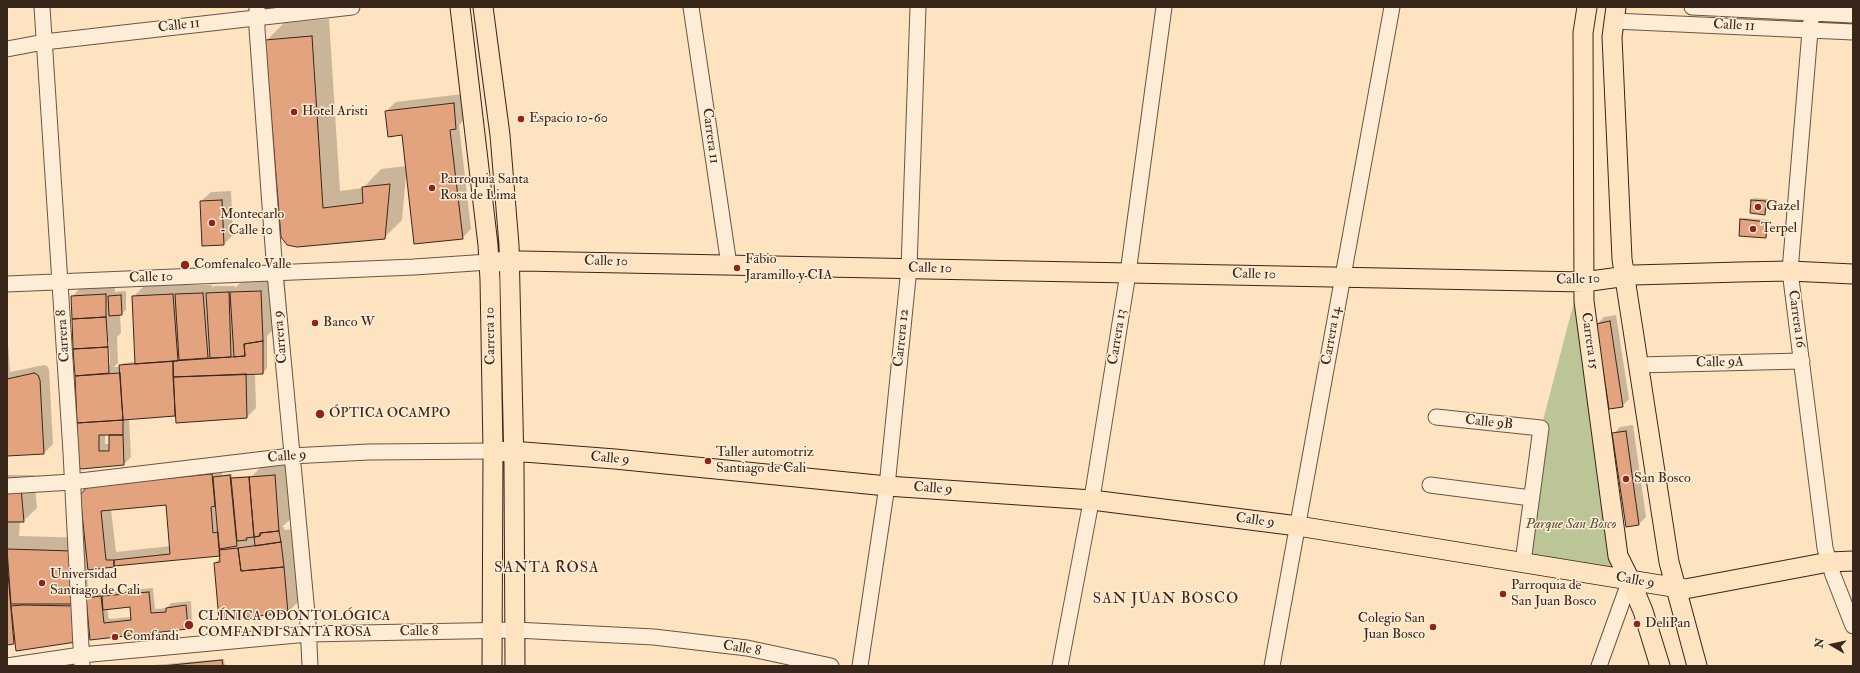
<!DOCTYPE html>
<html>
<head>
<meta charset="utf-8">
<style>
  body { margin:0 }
  #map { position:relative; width:1860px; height:673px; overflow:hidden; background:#fde3c0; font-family:"IM FELL Double Pica",serif }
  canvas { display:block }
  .frame { position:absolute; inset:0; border:8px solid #39261b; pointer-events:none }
  .north { position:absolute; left:1812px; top:625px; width:40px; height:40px; -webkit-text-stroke:3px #feedd6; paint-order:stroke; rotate:279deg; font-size:11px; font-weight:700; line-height:16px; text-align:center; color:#39261b }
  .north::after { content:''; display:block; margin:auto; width:14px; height:18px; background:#39261b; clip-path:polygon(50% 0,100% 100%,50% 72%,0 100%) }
</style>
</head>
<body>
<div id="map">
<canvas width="1860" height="673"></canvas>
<div class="frame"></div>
<div class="north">N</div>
</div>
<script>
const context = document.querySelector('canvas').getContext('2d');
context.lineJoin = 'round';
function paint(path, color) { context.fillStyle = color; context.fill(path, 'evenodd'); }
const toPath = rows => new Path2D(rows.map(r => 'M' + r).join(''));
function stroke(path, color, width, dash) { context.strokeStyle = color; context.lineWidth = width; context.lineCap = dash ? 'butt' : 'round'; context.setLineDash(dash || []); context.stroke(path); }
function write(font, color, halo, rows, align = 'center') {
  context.font = font + ' "IM FELL Double Pica",serif'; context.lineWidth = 3; context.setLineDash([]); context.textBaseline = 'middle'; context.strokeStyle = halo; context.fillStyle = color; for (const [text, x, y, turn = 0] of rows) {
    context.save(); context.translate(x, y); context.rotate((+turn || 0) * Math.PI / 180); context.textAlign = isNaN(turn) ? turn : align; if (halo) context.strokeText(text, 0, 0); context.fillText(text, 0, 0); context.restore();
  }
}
paint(toPath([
  [1573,281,1630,580,1523,562,1541,428,1574,302]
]), '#bbc596');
paint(toPath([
  [329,19,340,191,363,188,381,169,406,166,403,134,386,111,396,102,463,94,465,119,459,125,471,229,462,238,406,175,402,220,384,238,297,246,266,41,284,23],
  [231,191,233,235,224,244,203,245,201,201,211,192],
  [1754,198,1768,199,1766,212,1764,214,1751,213,1752,200],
  [1743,218,1769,220,1767,235,1765,237,1741,220],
  [284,267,287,316,267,336,267,368,263,373,255,373,256,408,247,417,176,414,129,419,131,457,124,464,77,464,76,376,72,297,81,287,115,286,115,292,126,291,126,310,120,315,121,333,117,337,118,363,114,367,121,367,123,363,136,362,133,297,147,283,186,281,187,285,212,285,212,288,214,286,235,286,235,288,255,268],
  [107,342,109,342,110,365,108,365],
  [105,434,110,434,110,444,105,444],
  [1616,315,1629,399,1622,406,1597,324,1604,317],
  [7,330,10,372,44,365,47,366,49,370,53,444,44,453,7,455],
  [1633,425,1646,517,1639,524,1613,434,1620,427],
  [296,454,301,509,282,527,284,527,284,530,294,529,301,599,288,612,215,563,221,557,220,555,87,569,88,590,81,597,85,632,16,641,7,644,7,475,34,475,37,508,23,521,20,521,19,536,86,538,81,495,221,465,222,475,232,474,232,477,252,476,272,456],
  [166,504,171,546,116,552,111,509],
  [12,605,14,633,12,633,10,606],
  [153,588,155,609,167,608,171,603,191,601,192,623,188,628,91,639,87,599,92,594],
  [131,606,132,617,109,619,107,608],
  [224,659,225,666,154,666,155,665]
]), '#0003');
const building = toPath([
  [312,36,323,208,363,203,362,187,390,184,385,239,297,247,287,245,281,237,265,40,312,36],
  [454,103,456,129,450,130,463,239,414,244,402,135,388,137,385,111,454,103],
  [222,200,224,245,202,246,200,201,222,200],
  [1751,200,1766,201,1765,215,1750,213,1751,200],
  [1740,219,1767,222,1766,238,1739,236,1740,219],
  [261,291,263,341,244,344,245,356,234,357,230,292,261,291],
  [229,292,231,357,210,358,206,293,229,292],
  [203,293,208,358,179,360,175,294,203,293],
  [106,294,106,317,72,319,71,296,106,294],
  [173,294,178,361,135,364,132,296,173,294],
  [121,295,122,315,109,316,108,296,121,295],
  [106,317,108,347,73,349,72,319,106,317],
  [1610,321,1623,407,1609,409,1596,324,1610,321],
  [263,341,263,374,173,377,173,361,245,356,244,344,263,341],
  [108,347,109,373,75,376,73,349,108,347],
  [173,361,175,416,123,420,119,365,173,361],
  [34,373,38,375,40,380,44,454,7,456,7,379,34,373],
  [120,373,123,420,77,423,75,376,120,373],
  [246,374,247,418,176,423,173,377,246,374],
  [123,420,123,435,99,435,99,451,109,451,109,435,123,435,124,465,81,469,76,464,77,423,123,420],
  [1626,431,1639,525,1626,527,1612,433,1626,431],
  [212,474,215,506,211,507,213,533,218,532,220,556,114,566,114,560,170,554,166,505,101,511,106,560,114,560,114,567,88,570,80,495,88,486,212,474],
  [230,475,237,546,219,549,213,477,230,475],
  [275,475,279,531,260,533,260,536,254,537,249,477,275,475],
  [249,477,254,537,246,538,247,540,237,541,231,478,249,477],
  [7,488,21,488,24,522,7,522,7,530,7,488],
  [279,531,281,542,255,546,254,537,260,536,260,533,279,531],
  [281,542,284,567,241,571,238,548,281,542],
  [238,548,241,571,284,567,288,613,219,620,214,563,220,562,219,550,238,548],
  [7,549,73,551,75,604,11,604,7,549],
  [7,562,14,644,7,645,7,562],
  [149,592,151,613,166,612,166,608,186,605,188,629,90,640,86,598,101,596,104,623,131,620,130,607,103,610,102,596,149,592],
  [22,605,75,606,76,642,16,651,11,606,22,605],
  [222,660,223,666,162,666,222,660]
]);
paint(building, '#e4a37f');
stroke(building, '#39261b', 1);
const minor = toPath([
  [42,7,71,452,82,666],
  [257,7,257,29,275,273,308,624,310,666],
  [691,7,729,265],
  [1692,7,1853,15],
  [1812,7,1790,271,1825,548,1833,575,1853,626],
  [1614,21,1853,32],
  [7,49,44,42,352,7],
  [7,284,414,267,489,262],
  [1637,365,1802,361],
  [1436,417,1541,428,1523,562],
  [1430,485,1531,498],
  [7,486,72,482,291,456,369,452,493,451],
  [7,666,81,655,308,634,515,630,654,637,747,648,831,666],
  [860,666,887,486,909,268,918,7],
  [1060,666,1094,486,1128,273,1164,7],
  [1272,666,1392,7],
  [1599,666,1630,580]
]);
const major = toPath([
  [460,7,488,245,490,280,493,451,492,666],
  [483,7,500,135,509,245,514,465,515,666],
  [1587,7,1583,33,1584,301,1618,556,1630,580,1643,611,1660,666],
  [1616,7,1612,37,1622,259,1669,562,1697,666],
  [489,262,522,261,1584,282,1634,275,1740,272,1790,271,1853,274],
  [493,451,524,452,615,459,887,486,1092,500,1298,526,1685,589,1829,562,1853,561]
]);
stroke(minor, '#6a5544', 17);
stroke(major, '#39261b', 21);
stroke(minor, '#feedd6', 15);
stroke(major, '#fde3c0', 19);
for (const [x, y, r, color] of [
  [294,112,4,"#8f2418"],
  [521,119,4,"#8f2418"],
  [432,188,4,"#8f2418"],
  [1758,207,4,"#8f2418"],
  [212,223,4,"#8f2418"],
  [1753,229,4,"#8f2418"],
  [185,265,5,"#8f2418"],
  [737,268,4,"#8f2418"],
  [315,323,4,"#8f2418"],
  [320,414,5,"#8f2418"],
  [708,461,4,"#8f2418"],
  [1626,479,4,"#8f2418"],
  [42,583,4,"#8f2418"],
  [1503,594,4,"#8f2418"],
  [1637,624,4,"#8f2418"],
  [189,625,5,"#8f2418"],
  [1433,627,4,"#8f2418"],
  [115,637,4,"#8f2418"]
]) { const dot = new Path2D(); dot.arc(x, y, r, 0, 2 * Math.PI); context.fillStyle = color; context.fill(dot); stroke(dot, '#feedd6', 1.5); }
write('14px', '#39261b', '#feedd6', [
  ["Calle 11",179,26,-7],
  ["Calle 11",1734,26,3],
  ["Carrera 11",710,136,82],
  ["Calle 10",606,262,1],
  ["Calle 10",930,269,1],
  ["Calle 10",1254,275,1],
  ["Calle 10",151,278,-2],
  ["Calle 10",1578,280,-2],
  ["Carrera 16",1796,319,82],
  ["Carrera 8",64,336,-94],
  ["Carrera 10",491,336,-91],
  ["Carrera 14",1332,336,-80],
  ["Carrera 9",281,337,-95],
  ["Carrera 13",1118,337,-81],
  ["Carrera 12",902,338,-84],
  ["Carrera 15",1589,341,82],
  ["Calle 9A",1720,363,-1],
  ["Calle 9B",1489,423,6],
  ["Calle 9",287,457,-5],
  ["Calle 9",610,459,5],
  ["Calle 9",933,489,4],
  ["Calle 9",1255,521,7],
  ["Calle 9",1635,581,10],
  ["Calle 8",419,632,-1],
  ["Calle 8",742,649,9]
]);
write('14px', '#39261b', '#feedd6', [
  ["Hotel Aristi",302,112],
  ["Espacio 10-60",529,119],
  ["Parroquia Santa",440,180],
  ["Rosa de Lima",440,196],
  ["Gazel",1766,207],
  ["Montecarlo",220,215],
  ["- Calle 10",220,231],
  ["Terpel",1761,229],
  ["Fabio",745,260],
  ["Jaramillo y CIA",745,276],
  ["Comfenalco Valle",194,265],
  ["Banco W",323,323],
  ["ÓPTICA OCAMPO",329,414],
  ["Taller automotriz",716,453],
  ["Santiago de Cali",716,469],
  ["San Bosco",1634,479],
  ["Universidad",50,575],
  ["Santiago de Cali",50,591],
  ["Parroquia de",1511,586],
  ["San Juan Bosco",1511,602],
  ["CLÍNICA ODONTOLÓGICA",198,617],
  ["COMFANDI SANTA ROSA",198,633],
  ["Colegio San",1425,619,"right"],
  ["Juan Bosco",1425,635,"right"],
  ["DeliPan",1645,624],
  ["Comfandi",123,637]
], 'left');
write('italic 14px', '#5a4e3a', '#feedd6', [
  ["Parque San Bosco",1571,525]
]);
context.letterSpacing = '1px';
write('15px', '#39261b', '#feedd6', [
  ["SANTA ROSA",547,569],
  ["SAN JUAN BOSCO",1166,600]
]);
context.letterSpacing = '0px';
</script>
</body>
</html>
